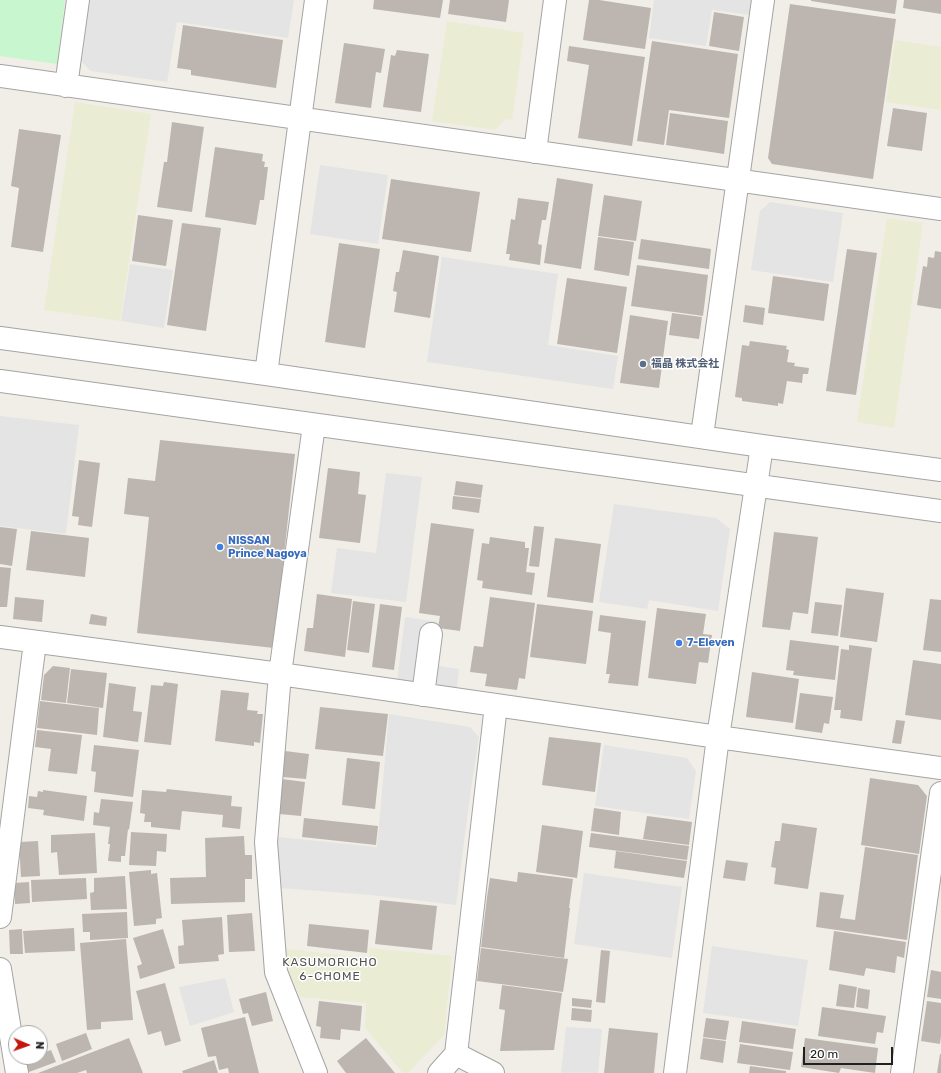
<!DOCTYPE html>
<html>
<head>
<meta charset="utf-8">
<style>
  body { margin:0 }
  #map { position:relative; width:941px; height:1073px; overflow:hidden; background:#f0eee7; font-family:Rubik,sans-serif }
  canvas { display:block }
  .north { position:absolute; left:8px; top:1025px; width:40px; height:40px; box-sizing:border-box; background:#fff; border:1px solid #a6a6a6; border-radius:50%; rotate:92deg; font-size:11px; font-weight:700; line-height:16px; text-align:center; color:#202020 }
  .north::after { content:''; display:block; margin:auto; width:14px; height:18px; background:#c3170d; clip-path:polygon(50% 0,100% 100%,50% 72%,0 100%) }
  .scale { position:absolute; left:803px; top:1047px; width:90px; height:18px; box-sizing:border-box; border:2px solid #202020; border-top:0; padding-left:5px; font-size:12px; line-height:14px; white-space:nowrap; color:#202020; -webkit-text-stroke:3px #fff; paint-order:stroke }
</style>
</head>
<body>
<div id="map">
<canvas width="941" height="1073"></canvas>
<div class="north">N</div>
<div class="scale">20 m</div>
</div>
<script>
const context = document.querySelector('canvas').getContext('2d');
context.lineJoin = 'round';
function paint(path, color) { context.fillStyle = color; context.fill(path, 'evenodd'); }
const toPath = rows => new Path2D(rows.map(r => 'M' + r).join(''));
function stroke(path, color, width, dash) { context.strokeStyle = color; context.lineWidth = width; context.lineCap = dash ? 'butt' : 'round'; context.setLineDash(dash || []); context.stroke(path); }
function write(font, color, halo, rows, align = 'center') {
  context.font = font + ' Rubik,"Noto Sans JP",sans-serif'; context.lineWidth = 3; context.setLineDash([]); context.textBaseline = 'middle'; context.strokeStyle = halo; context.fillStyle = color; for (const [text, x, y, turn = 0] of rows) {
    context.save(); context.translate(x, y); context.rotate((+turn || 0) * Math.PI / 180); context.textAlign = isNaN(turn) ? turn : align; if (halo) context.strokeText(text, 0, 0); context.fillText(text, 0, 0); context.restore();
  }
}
paint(toPath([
  [447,21,524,33,512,120,506,119,495,130,432,121],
  [895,40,941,47,941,110,886,102],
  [75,102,151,114,120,321,44,310],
  [887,218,923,223,894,428,857,422],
  [370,948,452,956,444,1035,408,1073,403,1073,365,1028,366,1003,300,997,288,970,286,949,369,958]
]), '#eaedd4');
paint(toPath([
  [0,0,65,0,57,64,0,56]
]), '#c8f6ce');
paint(toPath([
  [90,0,294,0,288,38,177,22,167,82,91,71,82,62],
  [654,0,752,0,750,15,712,10,706,46,649,38],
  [320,165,388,175,378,244,310,234],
  [770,202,843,213,833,282,751,270,760,211],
  [442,257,558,274,548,345,618,356,613,389,427,362],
  [130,264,173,270,164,328,121,321],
  [0,416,79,425,66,534,0,526],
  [386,473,422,477,406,602,331,593,337,548,376,553],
  [614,504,716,518,730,529,718,611,649,600,647,609,599,602],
  [405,617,438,622,432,665,459,669,457,689,397,681],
  [389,714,470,727,479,737,470,796,456,905,372,895,280,888,277,837,377,847],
  [604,745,687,758,696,771,689,819,595,806],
  [584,873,682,887,672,958,574,944],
  [712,946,808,960,798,1026,703,1013],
  [225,978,234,1012,190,1026,179,987],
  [566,1027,602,1029,598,1073,561,1073]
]), '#e4e4e4');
paint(toPath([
  [374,0,443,0,440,18,373,9],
  [450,0,509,0,506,22,448,14],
  [589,0,599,0,651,8,645,49,583,40],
  [811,0,897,0,895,14,811,1],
  [904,0,941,0,941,14,903,8],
  [790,4,896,19,873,179,772,164,768,158],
  [714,12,744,17,739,51,709,46],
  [183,25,283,40,276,88,191,75,191,70,177,68],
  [652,41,738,54,729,118,669,110,664,145,637,141],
  [344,43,385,49,381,73,376,72,371,108,335,103],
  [569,46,645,57,632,146,578,138,589,65,567,61],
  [397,50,429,54,421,112,383,107,391,55,395,56],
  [893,108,927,113,922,151,887,146],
  [670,113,728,121,724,154,666,145],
  [172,122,204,127,192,212,157,207,164,162,167,162],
  [19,129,61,135,43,252,11,247,19,188,11,186],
  [215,147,263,154,262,161,265,162,264,167,268,167,264,200,260,200,256,225,205,217],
  [557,178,593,184,581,269,544,263],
  [391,179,480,192,471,252,382,239],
  [604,195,642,201,636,241,598,236],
  [518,198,549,202,546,220,542,220,538,244,542,245,540,265,509,260,510,254,506,254,511,219,515,220],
  [138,215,173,220,166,266,132,261],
  [182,223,221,228,206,331,167,325],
  [598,237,634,242,629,276,594,270],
  [641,239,711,249,709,269,638,259],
  [339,243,380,249,365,348,325,342],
  [847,249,877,253,856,395,826,391],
  [403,250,439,256,430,318,394,312,397,292,393,291,396,272,399,272],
  [935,251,941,252,941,309,917,305,923,266,927,267,928,257,934,258],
  [637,265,708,275,703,316,631,306],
  [773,276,829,284,824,321,768,313],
  [567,278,627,287,617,353,557,344],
  [745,305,765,308,763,325,743,322],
  [672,313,702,317,699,339,669,335],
  [630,315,668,321,659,388,620,383],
  [750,341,787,346,786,349,789,350,787,362,795,363,794,366,809,368,808,374,803,374,802,383,787,381,783,404,778,403,778,406,742,401,742,398,735,397,742,345,749,346],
  [160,440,295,454,274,648,137,633,149,517,124,514,128,478,155,481],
  [79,460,100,463,92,527,78,525,79,517,72,516],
  [328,468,360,472,358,494,366,495,360,543,319,538],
  [456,481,483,485,481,498,454,495],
  [453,496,481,499,479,513,452,509],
  [431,523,474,529,460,631,438,628,440,616,419,613],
  [534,526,544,527,539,567,529,566],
  [0,527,17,529,12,566,0,564],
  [31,531,89,538,85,577,26,570],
  [774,532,818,537,808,614,793,612,790,630,762,627],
  [490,537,525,542,525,548,529,548,526,572,535,573,532,595,482,588,483,581,477,580,482,543,489,544],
  [555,538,601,544,593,603,547,597],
  [0,567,11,568,7,607,0,607],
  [846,588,884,593,877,642,840,637],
  [317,594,352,599,345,657,304,651,307,628,313,628],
  [15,597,44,600,42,622,13,619],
  [490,597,535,603,525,679,519,678,517,690,485,686,487,674,470,672,474,646,483,647],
  [930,599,941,600,941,652,923,650],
  [353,601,375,604,369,653,347,650],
  [815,602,842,605,838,636,811,633],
  [380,604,402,607,394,670,372,667],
  [537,604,593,611,586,664,530,657],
  [657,608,706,614,703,634,712,635,708,663,699,662,696,684,648,678],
  [91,614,107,617,106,626,89,624],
  [600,615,646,621,638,686,608,683,610,674,606,674,611,633,598,631],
  [790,640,839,646,835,680,793,675,794,671,786,670],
  [849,645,872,648,862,721,840,718,841,710,834,710,841,649,849,650],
  [913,660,941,664,941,720,905,715],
  [53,666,70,668,66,703,41,700,44,675],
  [71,669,107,673,103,708,67,703],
  [752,672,799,679,793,723,746,717],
  [164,682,178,684,171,745,144,742,151,685,163,686],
  [109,683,136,687,133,711,142,712,138,742,103,737],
  [221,690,249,693,247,710,258,711,257,714,263,714,260,743,254,742,254,746,215,741],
  [800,693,833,697,829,724,824,723,822,733,795,729],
  [40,701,99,708,97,735,37,728],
  [320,707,388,714,383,756,315,749],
  [896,720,905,721,901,744,892,743],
  [37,730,82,735,77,774,48,771,51,749,35,747],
  [549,737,601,743,595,792,542,785],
  [94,745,139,750,133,797,94,792,96,772,91,771],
  [285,751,309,754,306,779,282,777],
  [347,758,380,762,375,809,342,805],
  [870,778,918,785,927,796,919,854,861,845],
  [282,779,305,782,301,816,279,814],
  [167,789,232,796,231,806,242,807,240,829,222,827,223,815,182,811,180,830,151,827,151,822,144,822,145,814,140,813,142,790,166,792],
  [43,790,87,796,84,821,43,815,44,810,28,808,29,796,37,797,38,791,43,792],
  [101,799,133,802,129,830,128,829,125,856,121,856,121,862,108,861,110,844,108,844,110,827,93,825,94,812,99,813],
  [594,808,621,812,619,835,591,831],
  [647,816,692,822,689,845,643,839],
  [304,818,378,826,376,845,302,837],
  [782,823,817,828,808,889,774,884,776,868,771,867,775,841,780,841],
  [542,825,583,831,577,878,536,872],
  [131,832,167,834,166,852,157,851,156,866,129,865],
  [95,833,97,873,59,875,57,852,51,853,51,835],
  [591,833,689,846,687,860,589,847],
  [244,836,245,855,252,855,252,879,245,879,245,902,171,904,170,878,206,877,205,838],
  [38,841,40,876,21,877,19,842],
  [865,847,918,855,907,940,816,927,820,892,844,895,840,918,855,920],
  [616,851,687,861,684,878,614,868],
  [726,860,748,863,745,881,723,878],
  [151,870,151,874,157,873,162,918,156,919,156,924,134,926,129,872],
  [518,872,573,879,569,908,570,908,564,958,481,947,487,897,524,902,487,897,490,878,517,882],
  [125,876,127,909,91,910,90,893,94,892,94,878],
  [86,878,87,899,32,902,31,880],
  [29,882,30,903,15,904,14,883],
  [380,900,437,906,432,950,375,944],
  [127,912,128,938,90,940,90,932,83,932,82,914],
  [252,913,255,951,229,952,227,915],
  [222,917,224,954,218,955,219,961,179,964,178,946,184,945,182,920],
  [309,924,369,930,367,953,307,946],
  [74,928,75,951,25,953,23,931],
  [22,929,23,954,10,954,9,930],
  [163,929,175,968,140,979,137,966,142,964,133,938],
  [834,931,906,942,904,958,897,956,895,973,866,968,864,976,829,970],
  [126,939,133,1020,101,1022,101,1029,87,1030,80,943],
  [481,948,568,959,563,992,477,981],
  [601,950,610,951,605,1003,596,1002],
  [931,970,941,972,941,999,927,997],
  [165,983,181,1041,165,1046,161,1031,148,1035,136,991],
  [839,984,857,987,854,1008,836,1006],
  [502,985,562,993,554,1050,500,1051,505,1010,499,1009],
  [858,988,870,990,868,1009,856,1007],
  [266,992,273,1021,252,1026,248,1013,243,1014,239,999],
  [572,998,592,1000,591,1008,572,1006],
  [319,1001,362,1006,360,1031,341,1029,340,1040,320,1038,321,1027,316,1026],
  [927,1001,941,1003,941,1036,940,1044,921,1041],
  [822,1007,886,1016,883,1033,877,1032,875,1044,818,1036],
  [572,1008,592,1010,591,1022,571,1020],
  [245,1017,259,1073,229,1073,228,1068,219,1070,216,1056,208,1057,201,1028],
  [706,1018,729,1021,726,1040,703,1037],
  [742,1021,796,1029,793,1049,739,1042],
  [609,1028,658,1033,654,1073,604,1073],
  [86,1033,92,1049,62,1061,56,1044],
  [129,1038,143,1073,87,1073,86,1070,77,1073,38,1073],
  [366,1038,395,1073,346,1073,337,1061],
  [703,1038,726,1041,723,1063,700,1059],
  [805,1038,878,1048,875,1073,841,1068,839,1073,801,1067],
  [740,1044,793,1052,790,1070,737,1063],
  [51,1050,56,1062,29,1072,24,1060,31,1057,40,1057,40,1054],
  [940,1054,941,1054,941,1073,937,1073],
  [214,1060,218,1073,183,1073,182,1071],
  [750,1066,786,1071,786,1073,749,1073]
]), '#bdb6b0');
const minor = toPath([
  [0,76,941,209],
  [66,86,78,0],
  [535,152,555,0],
  [0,338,266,374,762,446,941,470],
  [266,374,316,0],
  [0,381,941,511],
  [314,425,280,674,266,842,276,972,316,1073],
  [702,436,763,0],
  [0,637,280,674,718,737,941,768],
  [423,695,431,634],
  [0,917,35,642],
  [0,969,17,1073],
  [456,1054,493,1073],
  [439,1073,456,1054,496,705],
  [675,1073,718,737,762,446],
  [902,1073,941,793]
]);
stroke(minor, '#a4a4a4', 24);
stroke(minor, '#fff', 22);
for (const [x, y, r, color] of [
  [643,364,4,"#5c6f8a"],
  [220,547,4,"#3f7fe0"],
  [679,643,4,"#3f7fe0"]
]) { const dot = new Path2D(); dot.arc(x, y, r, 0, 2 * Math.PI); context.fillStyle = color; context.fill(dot); stroke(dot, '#fff', 1.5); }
write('bold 11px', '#4e5e75', '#fff', [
  ["福晶 株式会社",651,364]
], 'left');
write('bold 11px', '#366cbe', '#fff', [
  ["NISSAN",228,541],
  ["Prince Nagoya",228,554],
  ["7-Eleven",687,643]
], 'left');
context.letterSpacing = '1px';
write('12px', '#535353', '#fff', [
  ["KASUMORICHO",330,963],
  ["6-CHOME",330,977]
]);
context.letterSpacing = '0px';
</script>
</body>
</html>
